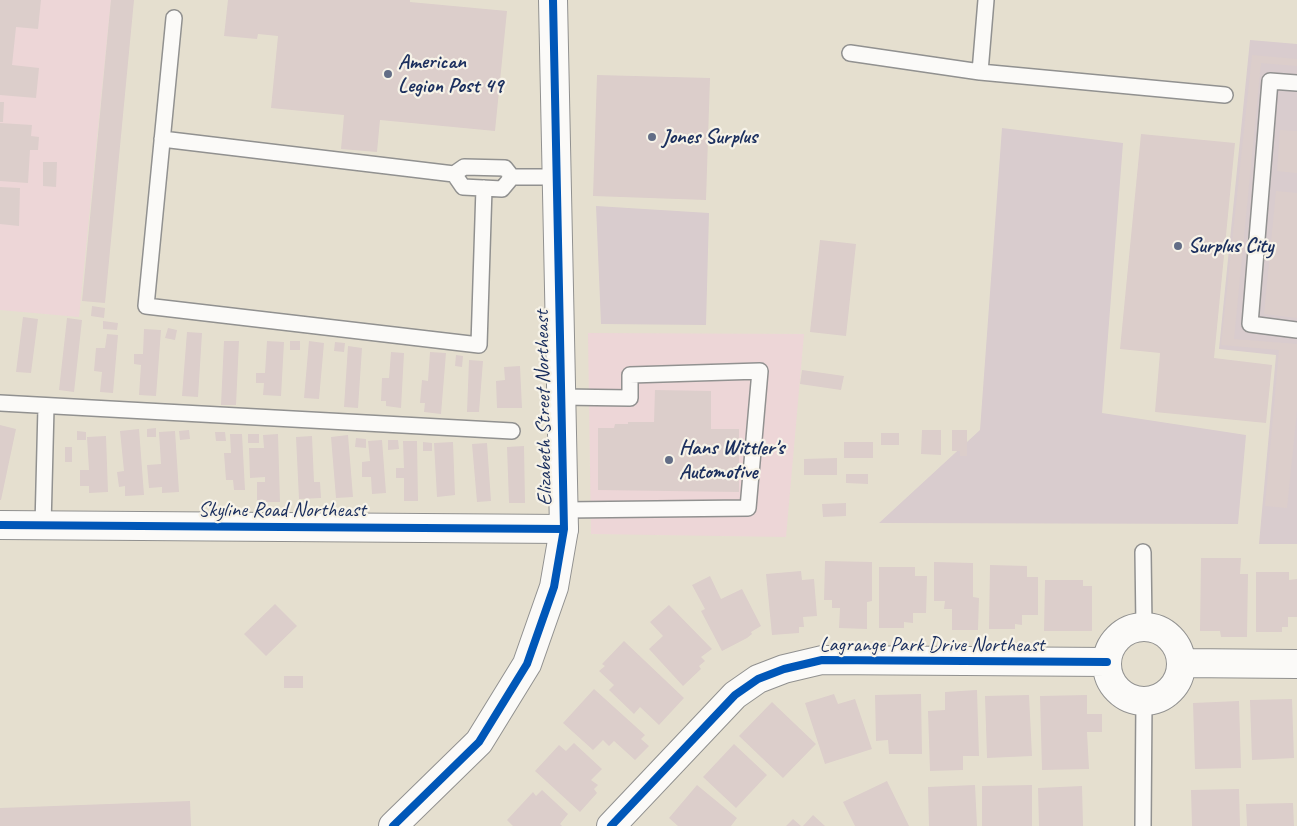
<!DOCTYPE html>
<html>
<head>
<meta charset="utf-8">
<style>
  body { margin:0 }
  canvas { display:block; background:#e5dfcf }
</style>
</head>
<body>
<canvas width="1297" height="826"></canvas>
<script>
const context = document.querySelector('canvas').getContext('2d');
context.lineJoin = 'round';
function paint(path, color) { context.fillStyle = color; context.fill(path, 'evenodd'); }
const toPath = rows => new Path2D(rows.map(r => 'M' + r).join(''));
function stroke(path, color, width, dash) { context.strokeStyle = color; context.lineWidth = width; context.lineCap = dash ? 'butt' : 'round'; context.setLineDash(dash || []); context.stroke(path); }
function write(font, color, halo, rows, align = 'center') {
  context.font = font + ' Caveat,sans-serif'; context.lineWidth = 4.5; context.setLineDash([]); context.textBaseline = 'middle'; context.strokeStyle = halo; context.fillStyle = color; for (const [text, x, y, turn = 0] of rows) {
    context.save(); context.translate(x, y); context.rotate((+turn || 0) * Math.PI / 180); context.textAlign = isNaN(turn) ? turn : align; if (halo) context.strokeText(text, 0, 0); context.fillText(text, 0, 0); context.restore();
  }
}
paint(toPath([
  [0,0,111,0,79,317,0,310],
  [588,333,804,334,786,537,591,534]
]), '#edd6d7');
paint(toPath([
  [1250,40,1297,44,1297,544,1259,544,1276,355,1219,349],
  [1002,128,1123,143,1102,413,1246,435,1238,524,879,523,980,430],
  [596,206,709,213,706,325,601,324]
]), '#d9ccce');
paint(toPath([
  [0,0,41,0,38,29,16,27,12,65,39,68,36,98,0,95],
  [111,0,134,0,105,303,82,301],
  [228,0,410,0,410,2,507,11,495,131,380,120,377,152,341,149,344,115,271,108,278,36,258,34,257,39,224,36],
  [1252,55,1297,59,1297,66,1261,63,1234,339,1297,344,1297,411,1287,508,1265,506,1279,350,1221,345],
  [597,75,710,78,706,200,593,196],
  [0,102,4,102,3,122,0,122],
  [0,123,32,125,31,136,39,137,38,150,30,150,28,183,0,181],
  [1280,130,1297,131,1297,173,1277,171],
  [1141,134,1235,143,1214,358,1272,365,1266,423,1155,412,1160,353,1120,349],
  [43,162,57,162,56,187,43,186],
  [0,187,20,188,19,226,0,224],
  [1276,191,1297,193,1297,318,1264,314],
  [820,240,856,244,846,336,810,332],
  [92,306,105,308,104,318,91,316],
  [23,317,38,319,31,373,16,372],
  [67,318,82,320,74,392,59,390],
  [103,321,118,323,117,330,103,329],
  [168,328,177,330,175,340,165,338],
  [144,329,161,330,156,396,139,395,141,365,134,364,134,354,143,354],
  [187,332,202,333,198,397,182,396],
  [107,334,118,335,113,393,100,392,102,372,94,371,96,348,105,348],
  [224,341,239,341,236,405,221,405],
  [267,341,284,342,281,396,263,395,264,383,256,383,256,373,265,373],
  [290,341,300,341,300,350,290,350],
  [309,341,324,343,319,399,304,398],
  [335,342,345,343,344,352,334,351],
  [348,346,362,348,358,408,344,407],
  [391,352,404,353,401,408,386,406,386,401,381,401,382,378,389,378],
  [430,352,446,353,441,414,424,412,425,403,420,403,422,380,428,381],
  [456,355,463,356,462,367,455,366],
  [469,360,483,361,479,412,467,412],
  [520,366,522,408,497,408,496,381,505,380,504,367],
  [802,370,844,376,841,390,800,384],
  [655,390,711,391,711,429,739,429,739,492,598,490,598,428,614,428,615,424,628,424,628,422,654,422],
  [0,425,16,429,1,500,0,500],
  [156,428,156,437,147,437,147,429],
  [139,429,144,495,125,496,125,486,119,487,117,472,124,471,120,431],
  [189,430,190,439,180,440,179,431],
  [922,430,941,430,941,455,921,454],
  [952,430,967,430,967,456,960,456,960,451,952,451],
  [77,431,86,432,86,440,77,440],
  [175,431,179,492,162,493,162,487,149,488,147,465,161,464,159,432],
  [215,432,225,432,226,441,216,441],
  [881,433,899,433,899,445,881,445],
  [230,434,242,434,245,490,234,490,233,480,226,480,224,453,231,453],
  [248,434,259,434,259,443,248,443],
  [278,434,280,502,266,502,266,500,257,500,257,482,265,482,265,477,250,478,249,448,264,448,263,435],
  [348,435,353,497,336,498,331,437],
  [106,436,108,492,89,493,89,486,80,486,80,470,89,470,87,437],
  [312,436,314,482,320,482,321,498,299,499,296,437],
  [356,438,366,439,366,448,355,447],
  [382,440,386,493,372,494,371,477,362,477,362,462,370,461,368,441],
  [388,440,398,440,399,449,388,450],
  [403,441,417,441,418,501,404,501,404,478,396,478,396,468,404,468],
  [423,442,432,443,432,451,423,451],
  [453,442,455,495,437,497,434,443],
  [844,442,873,442,873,458,844,458],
  [487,443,491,501,477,502,472,444],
  [524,446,525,503,509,503,507,447],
  [65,447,72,447,72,462,65,462],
  [837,458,837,475,804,475,804,459],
  [846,474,868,474,868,484,846,483],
  [846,503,846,516,823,517,822,504],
  [1201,558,1241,558,1240,574,1248,574,1247,637,1221,637,1220,631,1200,631],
  [825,561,872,562,872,601,867,602,867,629,839,628,840,608,832,608,832,600,824,600],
  [934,562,973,563,973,597,979,598,978,630,952,630,952,609,944,609,945,601,934,601],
  [990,565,1027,566,1027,577,1038,577,1038,615,1022,615,1022,625,1015,624,1015,629,989,629],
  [879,567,915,567,915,576,927,576,926,613,913,613,913,623,904,622,904,628,879,628],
  [801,571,802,580,814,579,817,616,803,617,804,627,799,627,799,633,772,635,766,574],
  [1256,572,1289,572,1289,580,1297,579,1297,617,1288,617,1288,627,1282,627,1282,632,1256,632],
  [710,576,721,599,742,589,761,626,751,632,752,634,747,638,722,651,701,611,705,609,692,585],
  [1045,580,1083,580,1083,586,1092,586,1092,631,1044,631],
  [275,604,297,626,266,656,244,634],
  [669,605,712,649,701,657,705,661,699,666,701,669,683,686,649,649,663,636,650,622],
  [624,641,684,698,659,725,640,707,634,714,609,690,614,685,599,671,605,666,602,664],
  [284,676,303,676,303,688,284,688],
  [594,689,645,735,641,739,649,746,635,760,614,741,609,746,603,740,593,750,563,723],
  [977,690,979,756,963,756,963,770,930,771,928,711,945,710,945,692],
  [834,694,838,704,855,699,872,749,825,764,805,703],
  [921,694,922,754,889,754,888,740,876,741,875,695],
  [1029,695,1032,756,987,758,985,696],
  [1087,695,1087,714,1102,714,1102,732,1087,732,1089,769,1042,770,1040,696],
  [1292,699,1294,758,1252,760,1250,700],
  [1239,701,1241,768,1195,769,1193,703],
  [772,702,816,744,783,778,739,736],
  [574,743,602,769,591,780,598,785,594,789,597,793,580,812,535,771,559,745,566,751],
  [734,744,767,775,736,808,703,777],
  [887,781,909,826,855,826,843,802],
  [697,785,737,818,731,826,678,826,669,818],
  [975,785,977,826,929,826,928,787],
  [1032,785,1032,826,982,826,982,786],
  [1082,786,1083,826,1039,826,1038,788],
  [1239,789,1240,826,1192,826,1191,790],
  [542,790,568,814,560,824,562,826,513,826,507,820,533,792,536,796],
  [190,801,191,826,0,826,0,808],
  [1293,803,1294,826,1247,826,1246,804],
  [813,815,825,826,803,826],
  [793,819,801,826,786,826]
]), '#dccecb');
const lane = toPath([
  [174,18,146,306,479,345,484,188],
  [850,53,980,72,1225,95],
  [980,72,986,0],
  [1297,83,1270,81,1250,324,1297,330],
  [162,139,454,174,464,167,505,168,512,177],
  [454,174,463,187,502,189,512,177,557,177],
  [562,397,630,398,630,375,760,371,748,508,564,510],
  [0,403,512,431],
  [43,526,46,407],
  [1143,552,1144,627],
  [1143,826,1144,701]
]);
const street = toPath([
  [0,525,564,529],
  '1107 664a37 37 0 1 1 74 0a37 37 0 1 1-74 0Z',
  [1181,663,1297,664],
  [611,826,735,695,758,679,784,669,822,660,1107,662]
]);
const secondary = toPath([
  [393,826,479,742,527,664,554,587,564,529,553,0]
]);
stroke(lane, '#919190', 18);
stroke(street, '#919190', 30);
stroke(secondary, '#919190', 30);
stroke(lane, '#fbfaf8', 15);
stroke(street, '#fbfaf8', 28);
stroke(secondary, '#fbfaf8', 28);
stroke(toPath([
  [0,525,564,529],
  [393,826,479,742,527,664,554,587,564,529,553,0],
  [611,826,735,695,758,679,784,669,822,660,1107,662]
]), '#0057b8', 8);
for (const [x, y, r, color] of [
  [388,74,5,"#626d86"],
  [652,137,5,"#626d86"],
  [1178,246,5,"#626d86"],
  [669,460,5,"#626d86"]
]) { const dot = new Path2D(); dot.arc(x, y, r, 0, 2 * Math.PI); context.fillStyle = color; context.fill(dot); stroke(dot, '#f7f3e8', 2); }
write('bold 21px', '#1b2f5e', '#f7f3e8', [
  ["American",398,62],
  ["Legion Post 49",398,86],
  ["Jones Surplus",662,137],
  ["Surplus City",1188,246],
  ["Hans Wittler's",679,448],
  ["Automotive",679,472]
], 'left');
write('21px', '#1b2f5e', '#f7f3e8', [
  ["Elizabeth Street Northeast",544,408,-91],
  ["Skyline Road Northeast",282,510],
  ["Lagrange Park Drive Northeast",932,645]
]);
</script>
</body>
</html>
